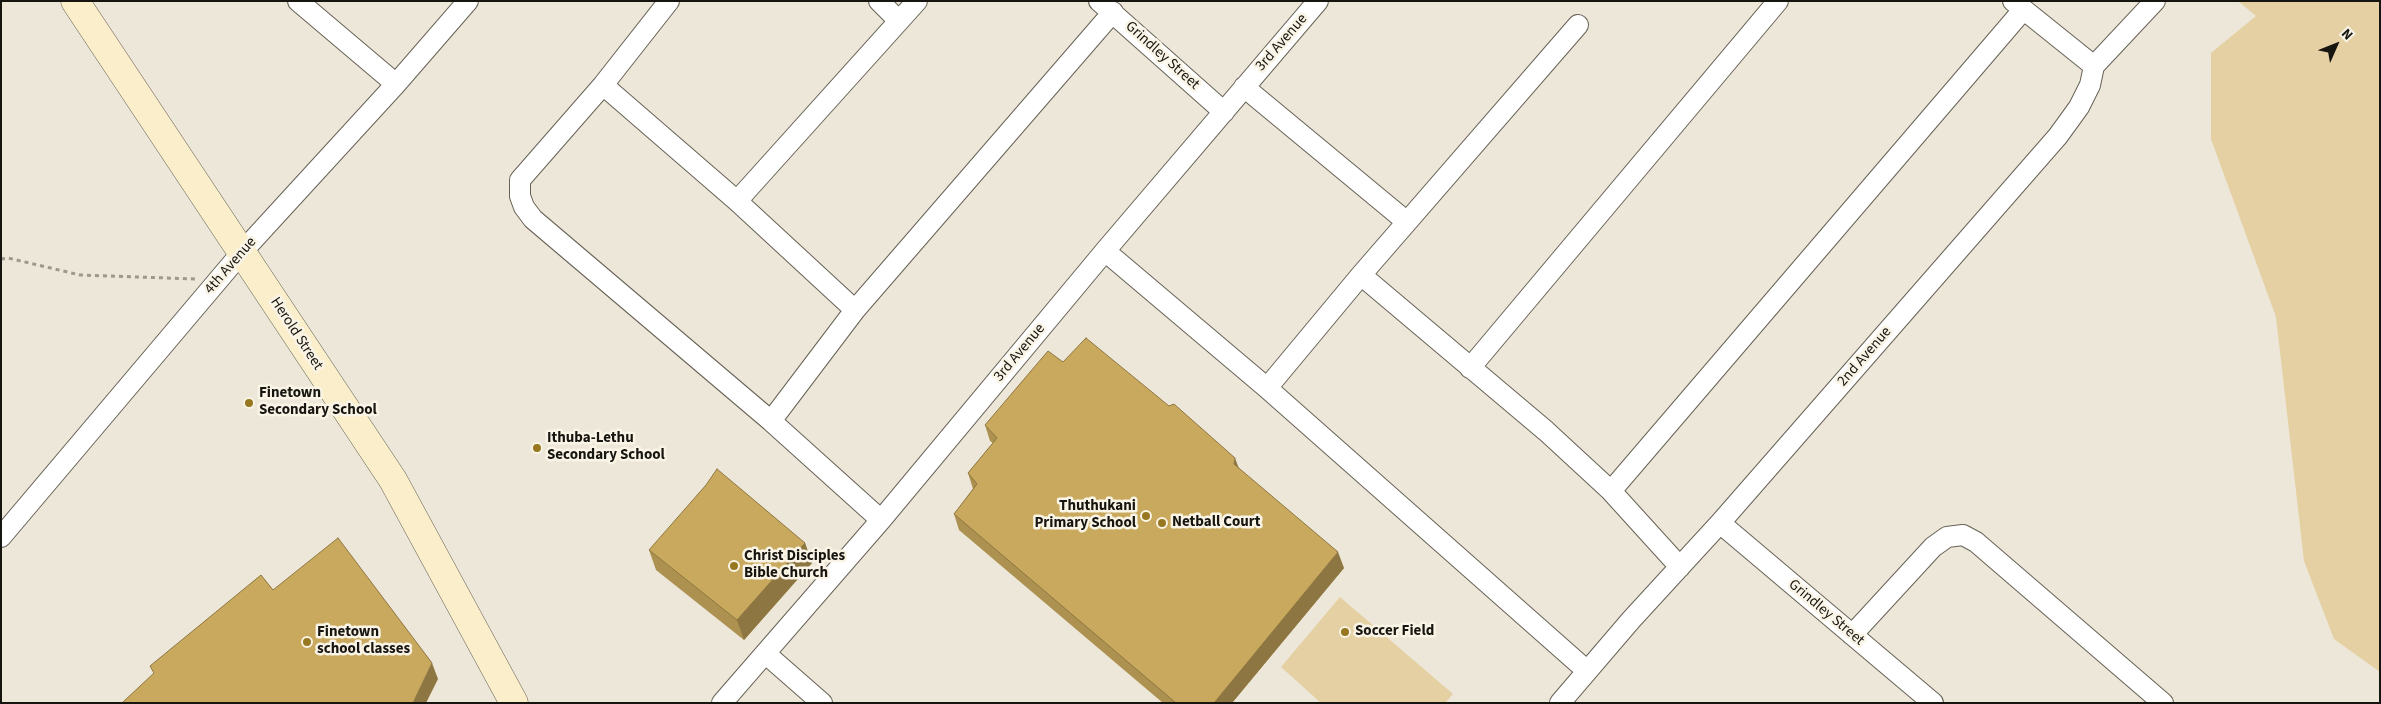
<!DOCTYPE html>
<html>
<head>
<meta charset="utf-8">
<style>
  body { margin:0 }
  #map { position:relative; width:2381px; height:704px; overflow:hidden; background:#ede7d9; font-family:"Source Sans 3",sans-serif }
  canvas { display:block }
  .frame { position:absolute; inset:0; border:2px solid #171510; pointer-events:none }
  .north { position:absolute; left:2311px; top:20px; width:50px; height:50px; -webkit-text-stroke:4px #faf4e6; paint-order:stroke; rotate:46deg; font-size:14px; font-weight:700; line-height:20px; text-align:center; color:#171510 }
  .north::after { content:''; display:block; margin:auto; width:18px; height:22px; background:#171510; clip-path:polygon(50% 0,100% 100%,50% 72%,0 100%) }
</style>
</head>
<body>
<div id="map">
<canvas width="2381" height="704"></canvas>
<div class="frame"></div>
<div class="north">N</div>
</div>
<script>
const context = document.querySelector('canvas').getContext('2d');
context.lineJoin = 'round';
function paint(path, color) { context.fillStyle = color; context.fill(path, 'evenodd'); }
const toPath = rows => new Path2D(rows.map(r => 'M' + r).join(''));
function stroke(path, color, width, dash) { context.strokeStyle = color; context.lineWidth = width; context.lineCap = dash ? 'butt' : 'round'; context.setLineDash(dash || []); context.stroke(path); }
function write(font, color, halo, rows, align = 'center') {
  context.font = font + ' "Source Sans 3",sans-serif'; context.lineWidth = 5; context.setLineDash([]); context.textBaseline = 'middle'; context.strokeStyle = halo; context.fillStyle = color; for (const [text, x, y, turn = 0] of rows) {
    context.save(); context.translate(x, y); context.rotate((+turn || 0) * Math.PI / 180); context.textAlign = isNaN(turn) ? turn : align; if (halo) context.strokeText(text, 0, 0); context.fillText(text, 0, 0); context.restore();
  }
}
paint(toPath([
  [2238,1,2380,1,2380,672,2334,639,2304,561,2276,317,2211,139,2211,53,2256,16],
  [1340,597,1453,694,1445,703,1321,703,1281,667]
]), '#e4d0a2');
const street = toPath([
  [298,1,396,84],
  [669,1,603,85,520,180,520,196,524,207,533,219,771,421,881,520],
  [879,1,899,21],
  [1099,1,1224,112],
  [2013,1,2094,66],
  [603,85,737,201,855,310],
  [1244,87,1407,222],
  [737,201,917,1],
  [1105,251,1267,388,1586,670],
  [1361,275,1546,431,1611,491,1680,567],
  [1470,368,1778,1],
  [1267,388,1361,275,1578,25],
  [771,421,855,310,1113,12],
  [1611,491,2023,10],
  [1720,523,1933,703],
  [1,537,242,252,396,84,468,1],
  [1852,635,1933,547,1947,537,1963,535,1976,542,2163,703],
  [766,654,822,703],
  [722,703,881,520,1105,251,1318,1],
  [1560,703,1631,620,1720,523,2058,136,2079,107,2090,85,2094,66,2155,1]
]);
const secondary = toPath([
  [75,1,393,480,514,703]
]);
stroke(street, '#676256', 22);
stroke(secondary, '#676256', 29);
stroke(toPath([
  [1,259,8,258,80,275,196,279]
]), '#9d988e', 3, [4, 4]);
stroke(street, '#fff', 20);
stroke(secondary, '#fbeecb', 28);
paint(toPath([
  [1063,362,1239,468,1344,568,1232,703,1163,703,959,530,954,514,973,489,968,473,993,443,990,441,985,425],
  [805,543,812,563,744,640,656,570,649,550]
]), '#ad9150');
paint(toPath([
  [1235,458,1241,474,1234,464],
  [805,543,812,563,744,640,737,620],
  [1338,552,1344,568,1232,703,1214,703],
  [432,663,438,679,426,703,413,703]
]), '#8d7641');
const building = toPath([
  [1086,338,1169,406,1174,404,1235,458,1234,464,1338,552,1214,703,1176,703,954,514,977,484,968,473,997,438,985,425,1048,351,1063,362,1086,338],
  [717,469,805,543,737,620,649,550,706,485,717,469],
  [338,538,432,663,413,703,123,703,123,702,154,673,150,666,261,575,273,590,338,538]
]);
paint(building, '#c9a95d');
stroke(building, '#8d7641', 1);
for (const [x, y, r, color] of [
  [249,403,5,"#97771f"],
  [537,448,5,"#97771f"],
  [1146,516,5,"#97771f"],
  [1162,523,5,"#97771f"],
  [734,566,5,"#97771f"],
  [1345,632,5,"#97771f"],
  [307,642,5,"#97771f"]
]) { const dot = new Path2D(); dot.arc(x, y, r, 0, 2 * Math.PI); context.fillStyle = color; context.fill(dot); stroke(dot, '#faf4e6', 2); }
write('15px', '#171510', '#faf4e6', [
  ["3rd Avenue",1282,43,-49],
  ["Grindley Street",1162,56,42],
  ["4th Avenue",231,266,-49],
  ["Herold Street",296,334,57],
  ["3rd Avenue",1020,353,-50],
  ["2nd Avenue",1865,357,-49],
  ["Grindley Street",1826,613,40]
]);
write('bold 15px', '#171510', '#faf4e6', [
  ["Finetown",259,394],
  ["Secondary School",259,411],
  ["Ithuba-Lethu",547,439],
  ["Secondary School",547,456],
  ["Thuthukani",1136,507,"right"],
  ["Primary School",1136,524,"right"],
  ["Netball Court",1172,523],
  ["Christ Disciples",744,557],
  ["Bible Church",744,574],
  ["Soccer Field",1355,632],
  ["Finetown",317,633],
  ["school classes",317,650]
], 'left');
</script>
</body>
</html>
